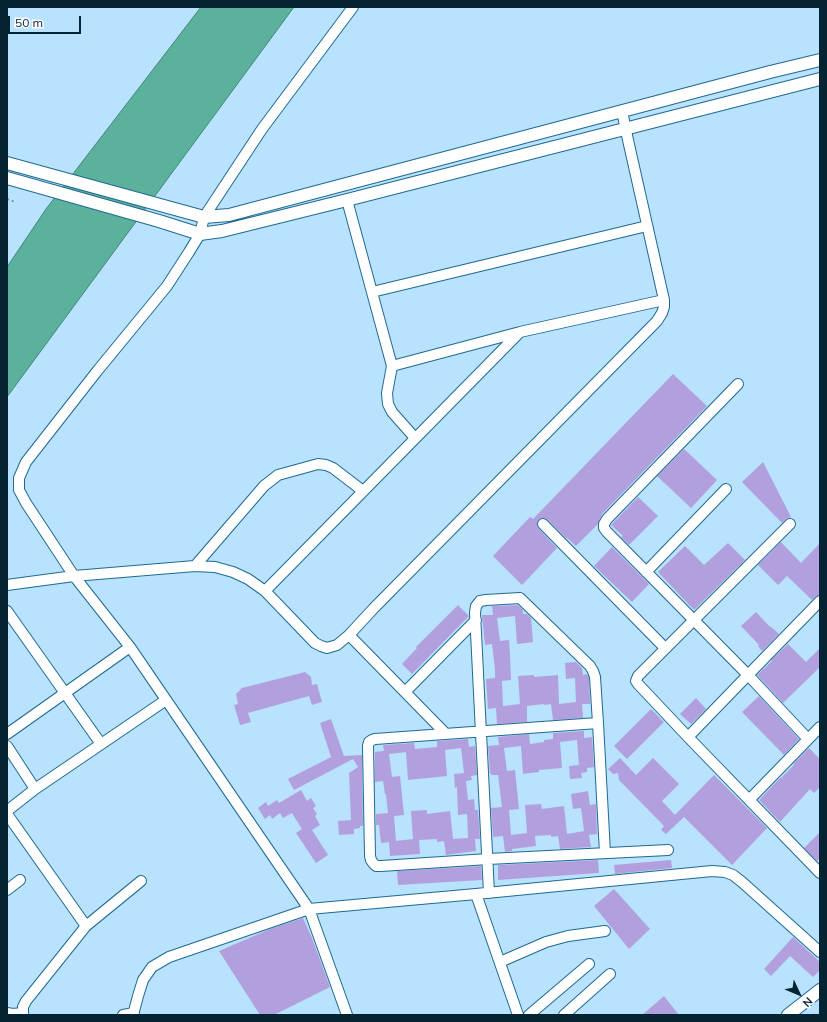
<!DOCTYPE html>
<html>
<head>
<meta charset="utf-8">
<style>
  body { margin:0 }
  #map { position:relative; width:827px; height:1022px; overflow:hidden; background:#b8e2fd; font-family:Mulish,sans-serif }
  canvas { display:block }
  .frame { position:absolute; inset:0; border:8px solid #042333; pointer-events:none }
  .north { position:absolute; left:779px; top:974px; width:40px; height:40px; -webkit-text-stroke:3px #fcfcfc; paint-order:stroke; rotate:134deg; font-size:11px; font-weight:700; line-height:16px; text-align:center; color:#042333 }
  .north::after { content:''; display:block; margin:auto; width:14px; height:18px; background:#042333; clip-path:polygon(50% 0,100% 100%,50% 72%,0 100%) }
  .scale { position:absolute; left:8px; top:16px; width:73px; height:18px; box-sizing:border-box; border:2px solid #042333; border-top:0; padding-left:5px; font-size:12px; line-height:14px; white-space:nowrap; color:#042333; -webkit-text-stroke:3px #fcfcfc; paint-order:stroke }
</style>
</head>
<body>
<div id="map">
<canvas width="827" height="1022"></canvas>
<div class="frame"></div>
<div class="north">N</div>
<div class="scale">50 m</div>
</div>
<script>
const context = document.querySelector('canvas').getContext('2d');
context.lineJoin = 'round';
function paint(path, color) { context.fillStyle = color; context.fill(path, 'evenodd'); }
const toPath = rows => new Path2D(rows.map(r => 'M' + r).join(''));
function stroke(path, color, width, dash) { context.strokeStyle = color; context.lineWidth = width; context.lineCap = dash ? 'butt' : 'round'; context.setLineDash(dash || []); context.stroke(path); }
const water = toPath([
  [201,7,294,7,7,397,7,267,46,209,201,7]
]);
paint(water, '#5cb19d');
stroke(water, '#42867d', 1);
paint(toPath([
  [673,374,707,406,602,514,598,524,576,546,567,538,566,538,547,519,544,518,539,519,537,523,538,528,557,548,522,585,493,556,530,517,533,519],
  [684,449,717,480,691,508,657,476],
  [763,462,791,517,786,519,782,523,742,482],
  [638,497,658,516,629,545,621,537,623,536,611,525],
  [781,542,801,563,820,543,820,595,816,596,812,600,787,576,778,585,758,565],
  [728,543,745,560,694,610,658,572,685,546,704,565],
  [612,547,649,584,632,602,594,566],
  [458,605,469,616,412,674,402,664,417,648,416,647],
  [518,605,523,610,523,614,527,614,531,618,533,642,517,644,515,616,497,618,500,641,509,640,510,655,511,680,502,681,503,706,520,704,518,676,534,675,534,677,558,675,559,704,576,702,575,678,566,679,565,663,576,662,582,668,583,675,587,674,589,678,590,704,582,704,583,718,553,720,551,704,544,705,544,704,527,706,527,722,497,724,496,708,488,709,486,679,495,678,495,669,492,644,485,645,482,615,493,615,492,606],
  [756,612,770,627,770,626,779,634,762,651,758,646,759,645,741,626],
  [788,644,806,662,820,648,820,667,783,703,757,675,772,661,771,660],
  [305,672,311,677,312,685,317,684,322,702,312,705,309,696,248,713,251,722,240,725,234,705,238,704,236,694,242,688],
  [759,696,799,739,784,755,742,712],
  [696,698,706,709,691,724,680,714],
  [651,709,664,722,627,759,614,746],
  [331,719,344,756,362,755,363,826,360,826,360,828,354,829,354,834,339,835,338,821,351,820,349,773,358,767,353,759,294,790,288,779,331,757,320,723],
  [584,731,584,738,592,737,594,767,587,768,587,772,581,773,582,778,570,779,569,766,579,765,577,740,560,742,562,768,539,770,539,772,523,774,521,746,504,748,507,771,515,770,519,809,509,810,511,835,527,833,525,805,541,804,542,809,564,806,567,834,584,831,581,808,573,809,571,794,588,791,590,805,596,804,597,834,589,835,591,847,560,849,558,836,551,837,551,835,535,836,536,846,512,849,512,851,505,852,503,836,493,837,491,808,502,807,498,775,491,775,491,773,490,774,488,746,499,745,498,737,529,734,530,744,544,742,544,740,553,739,553,733],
  [468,739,469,747,475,746,477,775,471,776,472,780,466,781,468,800,474,799,475,810,478,810,480,839,475,839,476,851,446,855,444,841,437,842,437,839,419,840,420,854,390,856,389,842,381,843,379,825,376,825,376,814,388,813,386,794,385,794,383,781,375,782,375,752,384,751,383,745,414,743,415,749,437,747,437,741],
  [461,748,464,773,454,774,455,788,457,787,458,815,467,814,468,838,453,839,450,811,427,814,427,810,411,811,413,839,396,841,394,816,404,815,400,776,392,777,389,754,406,752,408,780,447,776,445,750],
  [809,748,820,759,820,787,814,793,810,789,780,822,759,800,780,778,781,778,794,765,793,764],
  [620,758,636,775,653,758,679,784,662,801,675,815,714,775,767,828,732,865,684,817,666,834,661,830,664,826,619,780,618,773,613,774,608,769],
  [301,790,307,801,311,798,316,806,313,808,317,814,315,816,320,825,312,830,328,855,316,863,296,833,302,829,292,813,283,818,280,813,272,819,270,815,265,819,258,808,266,802,268,806,277,800,279,803],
  [820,832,820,858,817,861,804,848],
  [598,860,599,873,498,880,498,865],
  [671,860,672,868,615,874,614,865],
  [481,866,482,880,398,885,397,871],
  [614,889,650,929,629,949,594,906],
  [303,918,312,938,330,987,274,1015,260,1015,219,951,270,929],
  [793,937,820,962,820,970,813,977,790,956,771,976,764,969],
  [664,996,679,1015,642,1015]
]), '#b1a0dd');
const minor = toPath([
  [347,200,392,366,520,332,664,300],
  [372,292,647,226],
  [520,332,265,591,315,643,321,646,327,648,337,645,349,635,374,608,657,321,662,313,664,307,664,300,628,140,622,111],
  [392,366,387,393,388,404,392,412,415,438],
  [543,524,665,648],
  [790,524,638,676,636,681,638,684,688,737,820,873],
  [195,566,264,486,278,475,318,464,326,465,333,468,363,491],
  [646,572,726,489],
  [7,585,74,576,195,566,215,567,233,572,248,579,265,591],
  [7,611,101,744],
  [349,635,446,734],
  [405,692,476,620],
  [598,723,375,739,372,740,369,742,368,746,370,856,371,860,373,863,376,866,381,866,488,859,668,850],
  [7,734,130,647],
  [688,737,748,675,607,532,604,528,604,524,607,519,738,384],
  [808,739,748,675,820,601],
  [7,746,35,789],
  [749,800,820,727],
  [7,811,35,789,166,700],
  [7,814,86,926,26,1001,23,1007,23,1015],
  [7,890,20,880],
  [489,893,475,613,476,606,480,601,486,600,520,598,590,666,593,671,595,677,598,723,605,853],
  [476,894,518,1015],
  [86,926,141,881],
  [500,962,546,942,568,936,605,931],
  [7,1013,13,1014,22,1013],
  [123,1015,134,1013],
  [133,1015,138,996,143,980,152,967,169,957,309,909,476,894,712,871,725,872,733,875,742,882,820,952],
  [347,1015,309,909,130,647,74,576,26,503,19,490,19,478,26,462,98,370,167,286,189,252,200,234,204,217,262,129,353,7],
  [529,1015,589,964],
  [564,1015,610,974]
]);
const major = toPath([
  [7,163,204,217,229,215,770,72,820,60],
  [7,178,159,221,200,234,222,231,347,200,820,79],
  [788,1015,820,990]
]);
stroke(minor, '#1e6a91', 12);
stroke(major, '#1e6a91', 14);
stroke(toPath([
  [7,199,15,202]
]), '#658aa0', 1.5, [2, 3]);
stroke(minor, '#fff', 10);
stroke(major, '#fff', 12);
</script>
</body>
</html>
